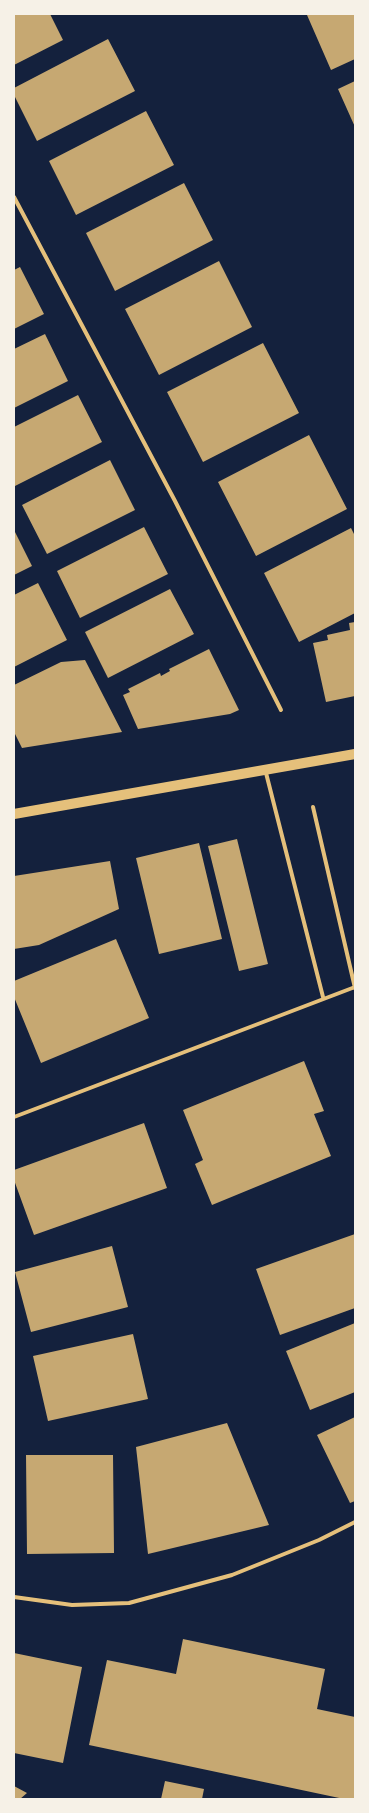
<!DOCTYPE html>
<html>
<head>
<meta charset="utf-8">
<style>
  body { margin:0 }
  #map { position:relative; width:369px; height:1813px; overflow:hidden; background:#14213d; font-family:Inter,sans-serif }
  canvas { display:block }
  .frame { position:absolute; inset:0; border:15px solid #f6f1e7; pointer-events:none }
</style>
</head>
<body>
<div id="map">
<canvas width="369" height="1813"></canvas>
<div class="frame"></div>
</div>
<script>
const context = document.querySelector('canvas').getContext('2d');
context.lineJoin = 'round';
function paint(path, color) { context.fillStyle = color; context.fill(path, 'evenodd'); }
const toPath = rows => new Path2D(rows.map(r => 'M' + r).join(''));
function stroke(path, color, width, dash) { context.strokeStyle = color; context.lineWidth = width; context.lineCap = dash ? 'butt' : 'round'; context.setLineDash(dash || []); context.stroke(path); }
paint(toPath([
  [14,14,50,14,63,40,14,65],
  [309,14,355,14,355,59,331,70,307,15],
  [108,39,135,91,37,141,14,95,14,88],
  [355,81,355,127,338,89],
  [146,111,174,165,76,215,49,161],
  [184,183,213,240,115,291,86,233],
  [219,261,252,327,159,375,125,309],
  [20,267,44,314,14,329,14,270],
  [45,334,68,381,14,408,14,349],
  [263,343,299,413,203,462,167,392],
  [78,395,102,442,15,486,14,427],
  [309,435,347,509,256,556,218,482],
  [110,460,135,510,47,554,22,505],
  [144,527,168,574,80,618,57,571],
  [351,528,355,536,355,613,299,642,264,573],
  [14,530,32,566,14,575],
  [38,583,67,640,14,667,14,595],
  [170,589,194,634,108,678,85,632],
  [355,622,355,696,326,702,313,643,328,640,327,635,350,630,349,623],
  [209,649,239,710,230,714,138,729,123,695,130,692,128,689,160,673,161,676,170,671,169,669],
  [85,660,122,732,22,748,14,732,14,685,61,662],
  [237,839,268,964,239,971,208,846],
  [199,843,222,939,159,954,136,858],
  [110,861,119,909,39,945,14,949,14,876],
  [116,939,149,1018,41,1063,14,997,14,981],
  [304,1061,324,1111,314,1114,331,1156,212,1205,195,1164,203,1160,183,1110],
  [144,1123,167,1188,34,1235,14,1180,14,1170],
  [355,1234,355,1308,280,1335,256,1269],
  [112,1246,128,1307,31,1332,15,1272],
  [355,1323,355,1392,310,1410,286,1351],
  [133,1334,148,1399,48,1421,33,1356],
  [355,1417,355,1501,350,1503,317,1435],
  [227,1423,269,1525,148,1554,136,1447],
  [26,1455,113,1455,114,1553,27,1554],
  [183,1639,325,1669,317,1709,355,1717,355,1799,344,1799,89,1745,107,1660,176,1674],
  [14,1653,82,1667,63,1763,14,1753],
  [165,1781,204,1789,202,1799,161,1799],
  [14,1786,27,1793,20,1799,14,1799]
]), '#c6a872');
stroke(toPath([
  [14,197,175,501,281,710],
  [265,769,323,997],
  [313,807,355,988],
  [14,1117,355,987],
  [14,1597,72,1605,129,1603,232,1575,319,1540,355,1522]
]), '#e5c07b', 4);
stroke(toPath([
  [14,814,355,754]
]), '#e5c07b', 10);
</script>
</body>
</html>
